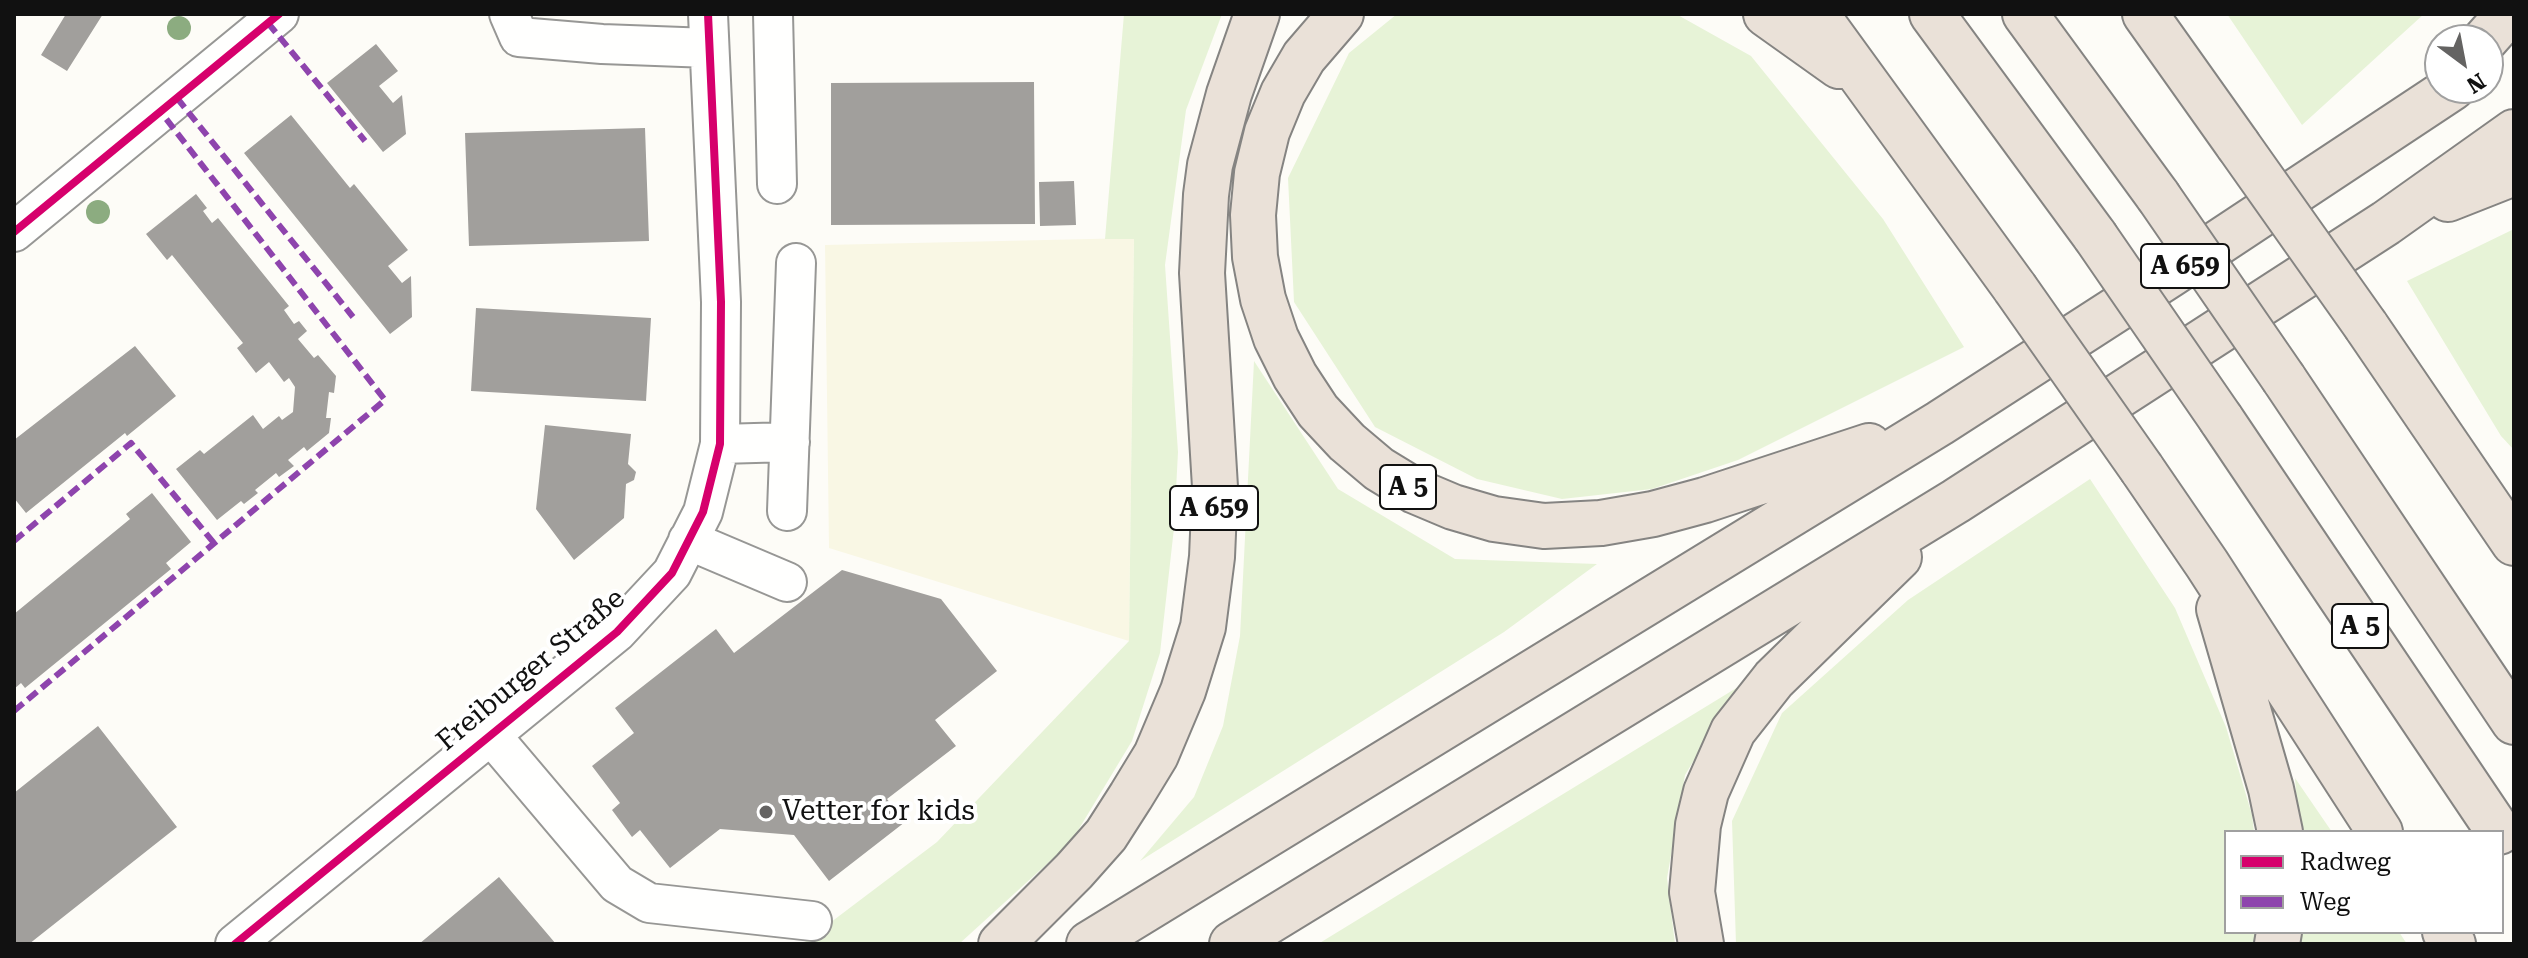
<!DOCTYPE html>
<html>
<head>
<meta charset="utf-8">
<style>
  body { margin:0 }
  #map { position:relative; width:2528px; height:958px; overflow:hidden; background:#fdfcf7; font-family:"Roboto Serif",serif }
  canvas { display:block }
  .frame { position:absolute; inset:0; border:16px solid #111; pointer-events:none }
  .legend { position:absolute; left:2224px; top:830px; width:280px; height:104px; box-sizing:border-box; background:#fff; border:2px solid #a0a0a0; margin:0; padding:10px 14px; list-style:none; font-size:24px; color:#111 }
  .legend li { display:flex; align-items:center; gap:16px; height:40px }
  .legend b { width:40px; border:2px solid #a0a0a0 }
  .north { position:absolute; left:2424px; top:24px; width:80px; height:80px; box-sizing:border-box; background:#fff; border:2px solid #a0a0a0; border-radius:50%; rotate:148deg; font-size:22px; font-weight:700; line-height:32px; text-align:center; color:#111 }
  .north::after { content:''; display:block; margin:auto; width:28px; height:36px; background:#646362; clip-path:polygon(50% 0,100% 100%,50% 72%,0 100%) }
</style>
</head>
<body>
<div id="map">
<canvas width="2528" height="958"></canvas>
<div class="frame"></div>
<ul class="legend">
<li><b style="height:10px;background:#d6006c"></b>Radweg</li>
<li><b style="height:10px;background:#8e44ad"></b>Weg</li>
</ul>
<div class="north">N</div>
</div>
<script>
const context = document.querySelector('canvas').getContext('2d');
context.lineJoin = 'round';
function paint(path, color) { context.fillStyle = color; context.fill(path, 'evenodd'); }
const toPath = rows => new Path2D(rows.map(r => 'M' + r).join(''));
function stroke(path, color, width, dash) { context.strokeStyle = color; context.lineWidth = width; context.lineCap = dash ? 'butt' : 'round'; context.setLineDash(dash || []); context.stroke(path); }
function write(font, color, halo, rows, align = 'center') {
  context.font = font + ' "Roboto Serif",serif'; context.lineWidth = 8; context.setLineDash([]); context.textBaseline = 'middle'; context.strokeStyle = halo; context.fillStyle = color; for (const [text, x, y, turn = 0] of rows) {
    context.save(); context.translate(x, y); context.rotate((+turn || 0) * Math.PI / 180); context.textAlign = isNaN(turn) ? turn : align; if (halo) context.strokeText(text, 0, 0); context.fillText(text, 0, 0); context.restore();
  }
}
paint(toPath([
  [1134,238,1129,641,829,548,825,245]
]), '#f9f7e4');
paint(toPath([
  [1124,14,1222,14,1186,110,1165,265,1178,452,1174,528,1160,653,1132,741,1071,842,959,944,802,944,937,842,1129,641,1134,239,1105,239],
  [1397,14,1676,14,1751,56,1883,219,1964,347,1738,460,1652,489,1562,499,1477,479,1375,427,1294,302,1288,178,1349,53],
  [2227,14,2424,14,2302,125],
  [2514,229,2514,450,2501,436,2407,281],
  [1254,361,1338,489,1455,559,1597,564,1504,632,1140,861,1194,797,1223,726,1240,636],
  [2090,479,2175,608,2226,727,2252,815,2254,832,2226,832,2226,932,2258,932,2255,944,1736,944,1732,821,1782,713,1908,600],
  [1738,687,1685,775,1667,878,1675,944,1318,944],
  [2295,778,2332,832,2299,832],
  [2298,932,2399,932,2407,944,2295,944]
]), '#e7f3d7');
paint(toPath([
  [66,14,103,14,67,71,41,55],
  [376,44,398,71,379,86,393,103,402,95,406,134,383,152,327,83],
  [1034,82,1035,224,831,225,831,83],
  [291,115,350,188,354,184,408,250,388,266,402,283,411,276,412,317,390,334,244,153],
  [645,128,649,241,469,246,465,133],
  [1074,181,1076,225,1040,226,1039,182],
  [196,194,207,208,203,211,212,223,218,218,289,306,284,310,294,324,299,321,307,331,298,339,314,358,318,355,336,376,334,393,329,392,326,418,331,418,329,433,307,451,304,447,288,460,294,466,279,477,276,473,255,490,258,493,244,504,241,501,217,520,176,469,200,450,204,454,253,415,263,429,279,416,282,420,293,412,295,387,289,378,284,382,269,362,256,373,237,348,243,343,172,255,167,260,146,234],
  [476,308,651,318,646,401,471,391],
  [135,346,176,396,127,436,125,433,26,513,14,498,14,440],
  [545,425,631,434,628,464,636,472,634,480,626,484,624,518,574,560,536,509],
  [152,493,191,542,166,563,171,569,25,688,21,683,14,689,14,614,130,519,126,514],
  [842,570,941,599,997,671,935,720,956,746,887,799,905,822,829,881,794,835,720,829,670,868,640,830,632,837,612,810,620,803,592,766,634,733,615,708,716,629,734,653],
  [98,726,177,827,29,944,14,944,14,793],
  [499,877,556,944,419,944]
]), '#a19f9c');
const minor = toPath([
  [509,14,519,37,602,44,709,48],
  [773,14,777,184],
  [14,232,279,14],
  [720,444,790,442],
  [787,511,796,263],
  [688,540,787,582],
  [490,734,617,884,649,903,812,921],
  [235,944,617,632,672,573,703,512,720,444,721,302,708,14]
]);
const highway = toPath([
  [1341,14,1304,57,1283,93,1267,132,1257,173,1253,215,1255,257,1263,299,1276,338,1295,376,1318,411,1347,442,1379,469,1415,491,1453,507,1494,519,1544,526,1601,523,1653,514,1705,500,1869,446],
  [1766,14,1839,66],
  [1816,14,2015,288],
  [1932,14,2095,236],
  [2025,14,2158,196],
  [2145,14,2238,145],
  [2485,40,2508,14],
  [2448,199,2514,173],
  [2366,326,2514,543],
  [2284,379,2514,722],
  [2221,419,2499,832],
  [2142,469,2207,564,2380,832],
  [2219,609,2271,789,2280,832],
  [2445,932,2453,944],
  [1001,944,1074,871,1106,835,1131,796,1156,755,1183,691,1203,627,1212,557,1215,487,1202,273,1206,195,1210,165,1229,94,1257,14],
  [1089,944,1940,423,2171,274,2452,88],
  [1232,944,1956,501,2386,223,2514,132],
  [1701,944,1692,892,1698,825,1706,792,1733,731,1774,679,1899,557],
  [2277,944,2279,932]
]);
stroke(minor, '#979795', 42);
stroke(highway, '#858482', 48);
stroke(minor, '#fffffe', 38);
stroke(highway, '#eae1d8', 44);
const highwayBridge = toPath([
  [2238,145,2366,326],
  [2158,196,2284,379],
  [2095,236,2221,419],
  [2015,288,2142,469]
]);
stroke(highwayBridge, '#858482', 48, []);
stroke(highwayBridge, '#eae1d8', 44);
stroke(toPath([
  [268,23,365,141],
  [177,98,353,317],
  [14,541,131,443,214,543],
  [14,711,385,400,160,111]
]), '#8e44ad', 6, [12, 6]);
stroke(toPath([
  [14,232,279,14],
  [235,944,617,632,672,573,703,512,720,444,721,302,708,14]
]), '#d6006c', 8);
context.fillStyle = '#8cac80';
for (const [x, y] of [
  [179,28],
  [98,212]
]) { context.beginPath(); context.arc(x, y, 12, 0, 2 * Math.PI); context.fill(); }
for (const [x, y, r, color] of [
  [766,812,8,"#646362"]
]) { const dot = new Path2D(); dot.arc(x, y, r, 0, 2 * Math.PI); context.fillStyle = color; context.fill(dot); stroke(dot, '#fff', 3); }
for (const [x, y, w] of [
  [2185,266,88],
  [1408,487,56],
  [1214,508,88],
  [2360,626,56]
]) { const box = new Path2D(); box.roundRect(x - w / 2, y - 22, w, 44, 6); context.fillStyle = '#fff'; context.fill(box); stroke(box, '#111', 2); }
write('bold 26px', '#111', null, [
  ["A 659",2185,266],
  ["A 5",1408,487],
  ["A 659",1214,508],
  ["A 5",2360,626]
]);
write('28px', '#111', '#fff', [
  ["Freiburger Straße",531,670,-40]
]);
write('28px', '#111', '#fff', [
  ["Vetter for kids",782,812]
], 'left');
</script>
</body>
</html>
